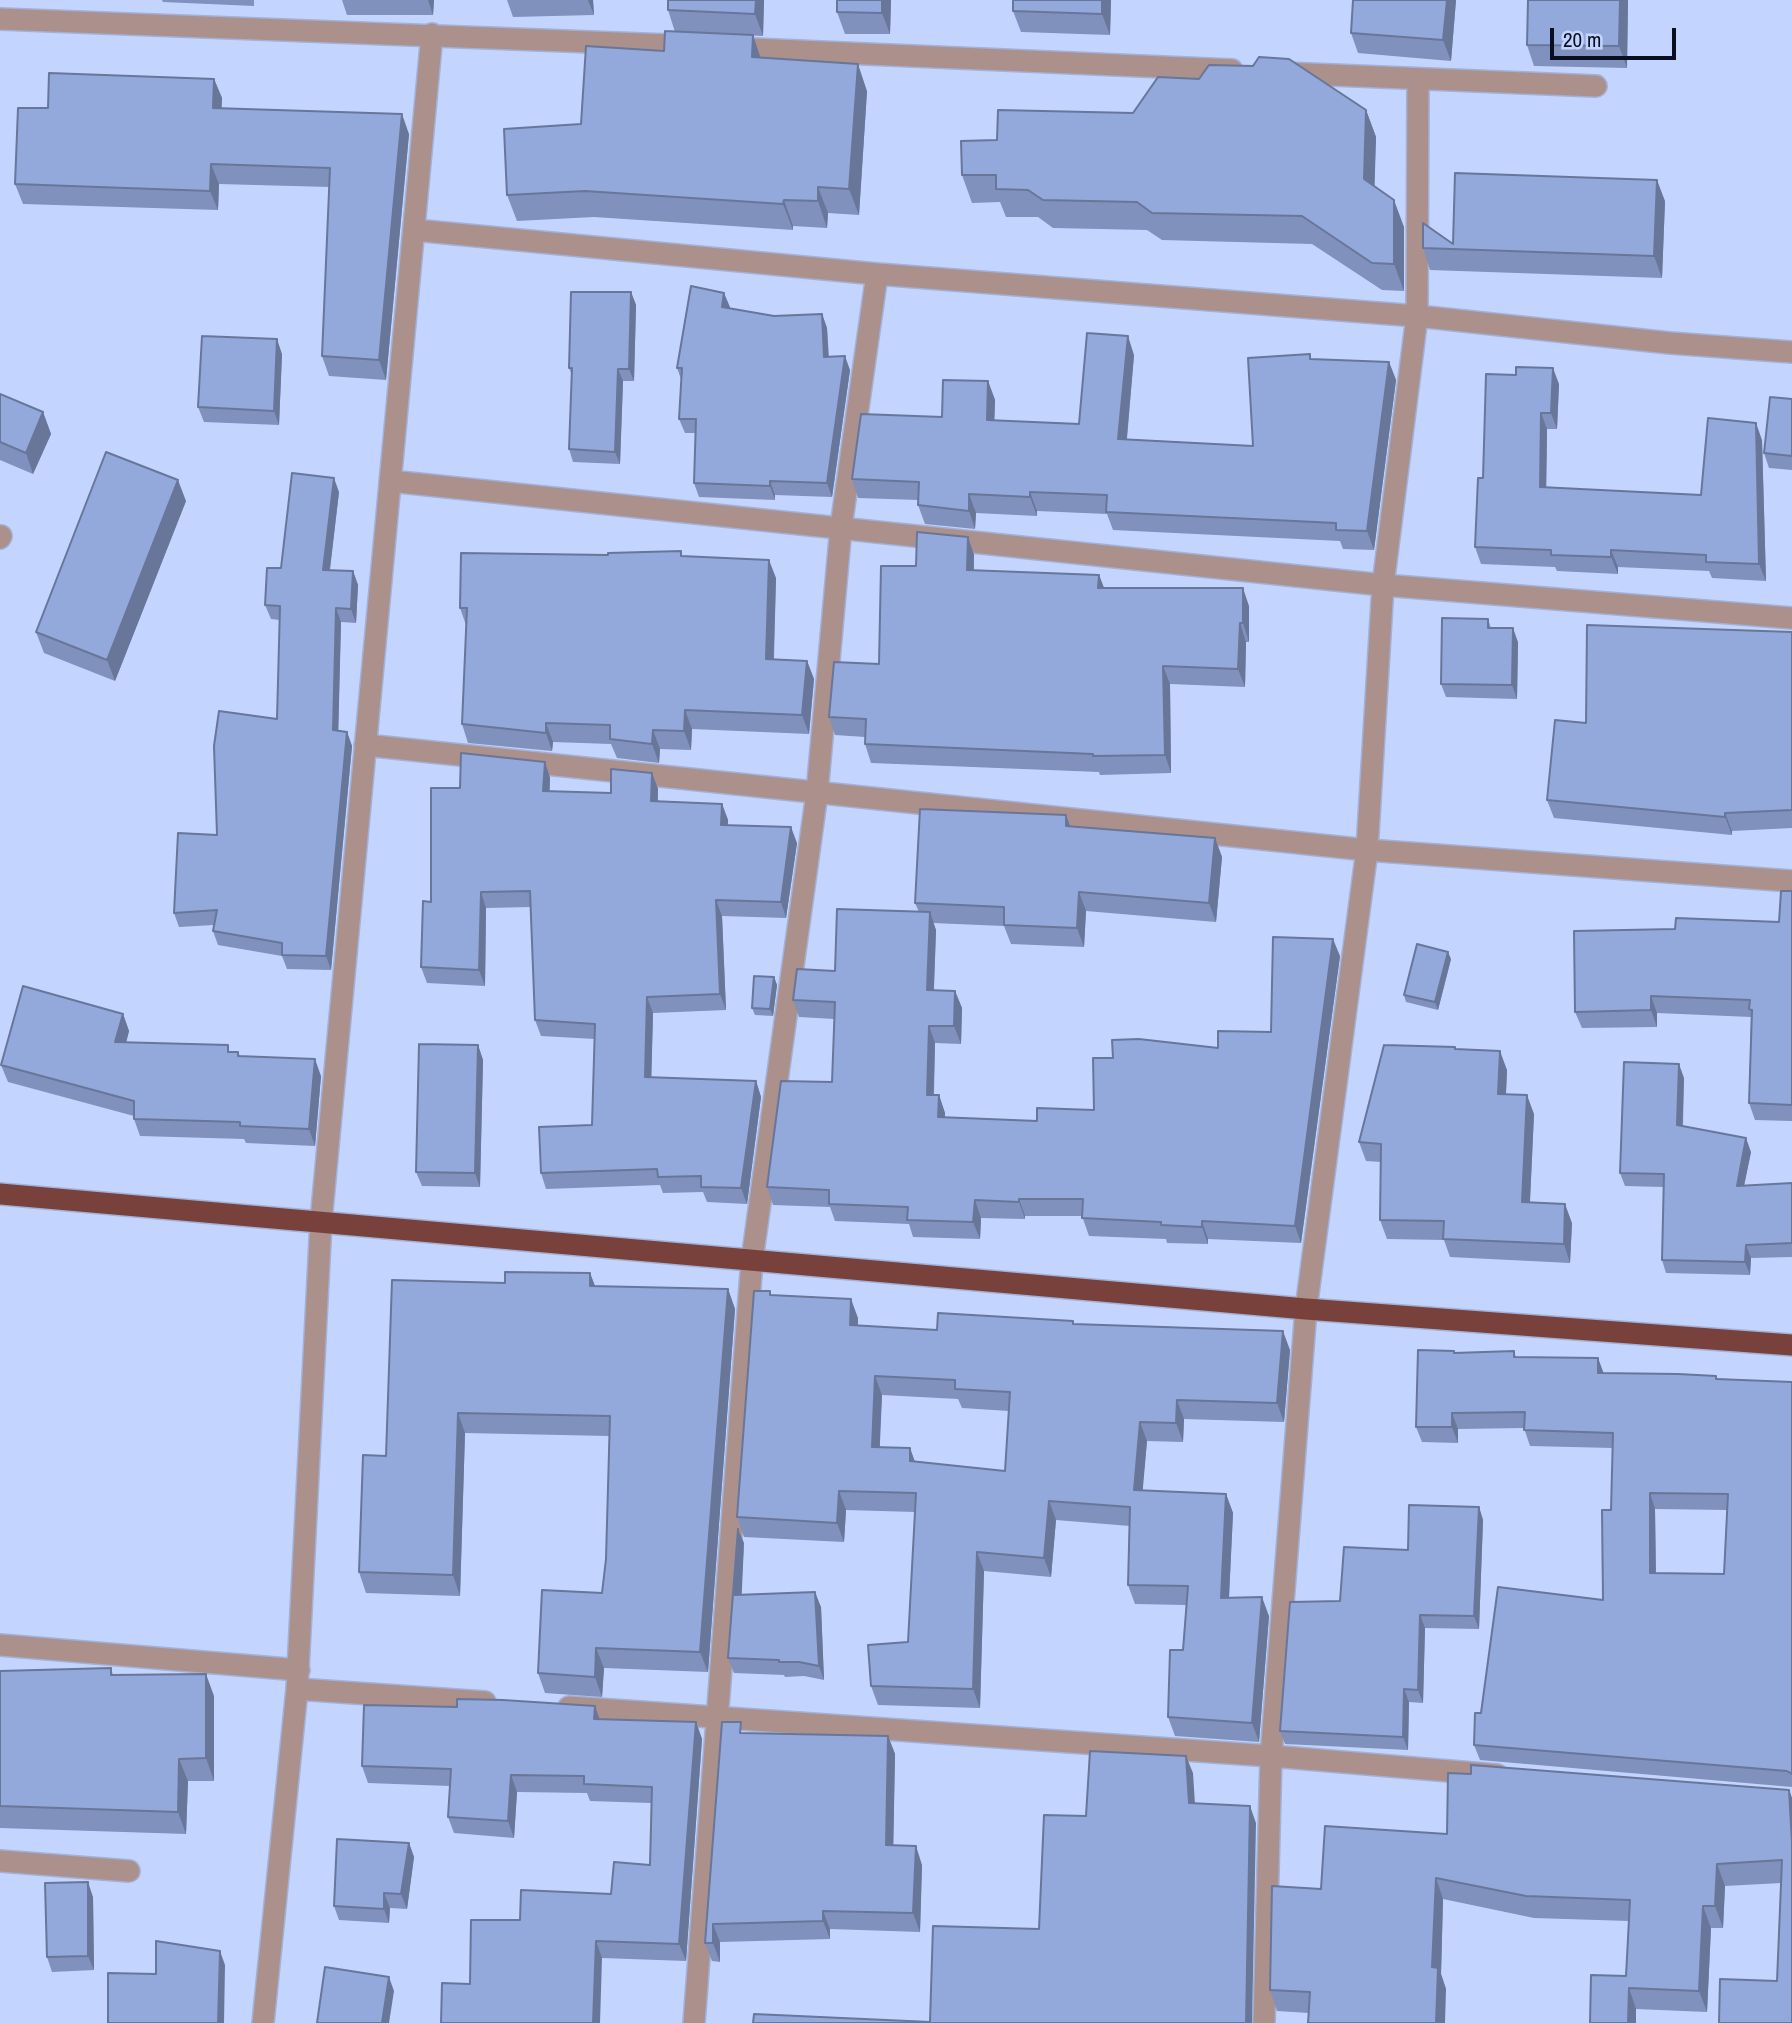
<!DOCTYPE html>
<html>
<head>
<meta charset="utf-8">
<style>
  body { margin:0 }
  #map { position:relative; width:1792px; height:2023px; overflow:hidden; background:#c3d5ff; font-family:"Archivo Narrow",sans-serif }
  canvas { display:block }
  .scale { position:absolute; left:1550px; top:28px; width:126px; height:32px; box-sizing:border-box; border:4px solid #090f21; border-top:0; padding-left:9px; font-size:21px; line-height:24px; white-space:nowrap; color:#090f21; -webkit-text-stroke:5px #c3d5ff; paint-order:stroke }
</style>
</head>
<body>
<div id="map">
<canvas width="1792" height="2023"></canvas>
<div class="scale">20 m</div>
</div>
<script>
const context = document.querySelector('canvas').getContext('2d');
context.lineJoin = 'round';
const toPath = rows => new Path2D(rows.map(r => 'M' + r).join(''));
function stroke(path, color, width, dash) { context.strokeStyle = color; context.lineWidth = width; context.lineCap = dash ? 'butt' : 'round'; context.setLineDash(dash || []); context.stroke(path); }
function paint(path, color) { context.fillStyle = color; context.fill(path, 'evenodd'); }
const minor = toPath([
  [0,19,694,46],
  [730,48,1232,70],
  [1285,73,1596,86],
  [414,230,877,274,1417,316,1670,343,1792,352],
  [390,481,1383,585,1792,618],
  [0,538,1,536],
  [365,745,1367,850,1792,881],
  [0,1645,299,1670],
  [297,1689,485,1702],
  [569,1707,1271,1756,1497,1775],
  [0,1861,129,1871],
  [263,2023,297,1689,321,1221,432,34],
  [694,2023,752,1260,817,793,841,527,877,274],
  [1264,2023,1271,1756,1306,1309,1367,850,1383,585,1417,316,1418,79]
]);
const highway = toPath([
  [0,1194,1306,1309,1792,1345]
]);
stroke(minor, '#a2b1d7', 24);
stroke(highway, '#a2b1d7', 24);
stroke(minor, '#ac908c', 21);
stroke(highway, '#78413b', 21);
paint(toPath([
  [162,0,254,0,254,6,163,2],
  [342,0,434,0,433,15,347,15],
  [507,0,593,0,594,15,513,17],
  [668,0,764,0,763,36,675,32,668,10],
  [837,0,891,0,890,34,845,34,837,12],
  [1013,0,1111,0,1110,35,1021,32,1013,11],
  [1456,0,1451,61,1358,53,1351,33],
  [1528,0,1628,0,1627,68,1534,66,1527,45],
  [761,58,867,91,859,215,828,213,827,228,793,226,793,230,594,217,517,221,507,195,581,124],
  [214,79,222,98,221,108,409,134,386,380,329,376,322,356,330,187,219,184,218,210,23,204,15,184,48,108],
  [1199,79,1366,110,1376,137,1374,186,1404,227,1404,291,1382,290,1312,244,1162,240,1147,230,1053,228,1038,217,1006,217,1000,202,972,203,962,175,997,140,1133,113],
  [1665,201,1662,278,1430,270,1423,248,1453,244],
  [631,292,636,305,634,381,623,381,620,464,573,462,569,449,572,375,569,368],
  [724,293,729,309,774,316,822,314,827,328,829,356,850,370,832,497,775,495,775,500,699,497,694,483,695,433,685,433,679,419,681,379,677,368],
  [282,354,279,425,204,422,198,407],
  [1310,354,1311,359,1389,362,1396,380,1374,550,1343,549,1340,541,1113,530,1107,514,1037,511,1037,516,976,513,975,529,925,524,918,505,918,500,858,498,852,479,942,417,988,381,995,400,994,420,1079,424,1134,355,1127,439,1253,446],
  [1559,384,1557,429,1547,429,1546,488,1701,495,1762,440,1766,581,1712,578,1709,571,1618,567,1618,574,1557,571,1555,567,1481,564,1475,547,1483,478],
  [0,394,43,412,51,434,33,474,0,460],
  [1792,399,1792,470,1769,468,1764,453],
  [339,492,330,570,353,571,358,585,356,623,341,622,338,731,347,732,352,746,331,970,287,969,282,956,218,945,213,931,214,925,179,927,174,913,217,835,277,719,280,620,271,619,265,605,281,568],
  [186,501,115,681,44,653,36,632],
  [968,537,974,555,974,570,1099,575,1104,588,1249,606,1249,642,1246,642,1245,687,1170,684,1171,773,1100,775,1099,772,871,763,865,744,865,737,835,735,829,717,879,664,916,566],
  [683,556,776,578,774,659,807,661,814,679,809,734,692,729,691,750,660,749,659,763,617,758,611,744,553,742,552,751,468,743,462,724,466,625,460,608],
  [1488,619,1491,628,1518,642,1517,699,1446,697,1441,684],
  [1792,632,1792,828,1732,831,1732,835,1554,818,1547,800,1586,723],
  [545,762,550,778,550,791,611,793,652,773,658,789,658,801,722,804,728,820,728,825,797,843,786,918,722,916,726,1010,653,1013,651,1077,756,1081,761,1097,747,1204,707,1202,703,1192,663,1193,660,1185,546,1189,541,1173,592,1125,595,1039,541,1036,535,1020,531,907,486,908,485,986,427,983,421,967,431,902,460,788],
  [1066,815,1070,826,1215,838,1222,857,1216,922,1086,911,1084,947,1011,944,1004,926,933,923,936,930,934,990,955,991,962,1008,961,1044,935,1043,934,1095,939,1095,945,1113,945,1117,1037,1121,1094,1110,1113,1058,1218,1048,1271,1032,1340,956,1301,1243,1208,1239,1208,1244,1167,1243,1166,1239,1089,1236,1082,1216,1025,1216,1025,1219,981,1218,980,1239,913,1237,909,1224,835,1221,830,1207,773,1205,767,1187,832,1082,834,1019,799,1017,793,1000,835,971,919,912,915,903],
  [1792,891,1792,1121,1755,1120,1749,1103,1751,1017,1657,1013,1657,1027,1582,1028,1575,1012,1675,929,1779,922],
  [1451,959,1438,1010,1406,1002,1404,995],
  [774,977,777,985,773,1016,755,1015,752,1008],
  [123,1014,129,1031,126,1042,238,1052,240,1056,321,1076,315,1146,246,1143,244,1139,140,1136,134,1119,134,1116,8,1082,1,1065],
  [478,1045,483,1060,480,1187,422,1186,416,1172],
  [1456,1049,1507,1070,1506,1094,1534,1114,1530,1202,1572,1223,1570,1263,1450,1257,1444,1240,1387,1239,1380,1220,1381,1162,1366,1161,1359,1142],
  [1684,1078,1683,1126,1751,1152,1744,1186,1792,1183,1792,1257,1751,1258,1750,1275,1666,1273,1662,1260,1664,1187,1625,1186,1620,1173],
  [590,1273,595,1286,728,1289,735,1309,708,1672,604,1668,602,1697,545,1693,538,1673,602,1593,606,1559,609,1436,465,1433,460,1596,366,1593,359,1572,386,1456,505,1283],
  [770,1291,771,1295,858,1318,858,1326,937,1330,1074,1324,1290,1350,1284,1422,1184,1419,1183,1442,1147,1441,1142,1491,1226,1494,1233,1513,1229,1598,1269,1616,1259,1742,1175,1736,1168,1717,1183,1650,1186,1605,1135,1604,1128,1585,1130,1526,1056,1520,1051,1577,984,1571,980,1708,878,1705,871,1686,908,1642,915,1512,846,1510,844,1542,744,1537,737,1517],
  [882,1395,958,1399,962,1408,1009,1411,1005,1471,915,1462,910,1448,879,1447],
  [1514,1351,1516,1357,1598,1358,1603,1373,1792,1382,1792,1787,1480,1760,1474,1745,1481,1713,1603,1600,1611,1510,1613,1448,1530,1446,1524,1428,1458,1429,1458,1443,1422,1442,1416,1427,1455,1353],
  [1655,1509,1727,1510,1724,1574,1656,1573],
  [1479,1507,1483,1520,1479,1629,1425,1628,1423,1703,1409,1702,1408,1750,1285,1744,1280,1731,1408,1550],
  [744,1543,741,1595,821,1607,824,1680,804,1676,785,1677,784,1675,734,1673,728,1658],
  [111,1668,113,1675,214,1696,214,1781,188,1781,186,1834,0,1828,0,1671],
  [600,1719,696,1722,702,1739,686,1961,602,1958,470,1984,520,1920,611,1894,650,1865,651,1803,590,1801,587,1793,517,1792,514,1838,454,1833,448,1817,450,1786,368,1783,362,1766],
  [745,1733,888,1736,895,1754,893,1846,922,1865,920,1932,830,1929,830,1939,720,1942,720,1962,712,1961,705,1943],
  [1789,1790,1792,1798,1792,2023,1777,1981,1781,1883,1725,1886,1723,1928,1711,1928,1707,2012,1636,2009,1590,2023,1626,1976,1629,1921,1534,1918,1443,1899,1441,1974,1446,1989,1309,2013,1277,2011,1270,1990,1321,1889,1447,1834],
  [409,1843,414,1857,407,1909,390,1908,389,1923,339,1920,334,1906],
  [93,1897,94,1970,52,1972,47,1957]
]), '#7f91bc');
paint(toPath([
  [428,0,434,0,433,15],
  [588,0,593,0,594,15],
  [756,0,764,0,763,36,755,14],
  [882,0,891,0,890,34,882,13],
  [1102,0,1111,0,1110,35,1102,14],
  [1447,0,1456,0,1451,61,1443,40],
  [1620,0,1628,0,1627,68,1619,46],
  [753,35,762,62,752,57],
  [858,64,867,91,859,215,849,189],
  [214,79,222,98,221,127,213,108],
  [1366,110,1376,137,1374,206,1364,179],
  [402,114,409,134,386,380,379,360],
  [211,164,219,184,218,210,210,191],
  [1657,180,1665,201,1662,278,1654,256],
  [818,187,828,213,827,228,818,201],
  [784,200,793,226,793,230,783,204],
  [1394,200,1404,227,1404,291,1394,264],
  [631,292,636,305,634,381,629,369],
  [724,293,730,307,727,322,722,307],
  [822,314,827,328,829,371,824,357],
  [1128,336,1134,355,1125,458,1118,439],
  [277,339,282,354,279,425,274,411],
  [845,356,850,370,832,497,827,483],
  [1389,362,1396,380,1374,550,1367,531],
  [1553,368,1559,384,1557,429,1551,413],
  [618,369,623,381,620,464,615,452],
  [988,381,995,400,994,438,987,420],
  [43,412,51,434,33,474,26,453],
  [1541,413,1547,429,1546,504,1540,487],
  [1756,423,1762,440,1766,581,1759,564],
  [334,478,339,492,328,584,323,570],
  [178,480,186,501,115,681,107,660],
  [770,481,775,495,775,500,770,486],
  [1030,492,1037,511,1037,516,1030,497],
  [969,494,976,513,975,529,969,511],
  [968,537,974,555,973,588,967,570],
  [1611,550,1618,567,1618,574,1611,557],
  [769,560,776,578,773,677,766,659],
  [353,571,358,585,356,623,351,609],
  [1099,575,1106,593,1098,588],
  [1243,588,1249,606,1249,642,1243,623],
  [336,608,341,622,338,744,333,730],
  [1240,623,1246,642,1245,687,1238,669],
  [1513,628,1518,642,1517,699,1512,685],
  [807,661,814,679,809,734,802,715],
  [1163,666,1170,684,1171,773,1165,755],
  [685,710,692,729,691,750,684,731],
  [546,723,553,742,552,751,546,733],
  [653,730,660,749,659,763,652,744],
  [347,732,352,746,331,970,326,956],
  [545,762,550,778,548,807,543,791],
  [652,773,658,789,657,817,651,801],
  [722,804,728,820,727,841,721,825],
  [1725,813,1732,831,1732,835,1725,817],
  [1066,815,1073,834,1066,826],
  [791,827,797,843,786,918,781,902],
  [1215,838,1222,857,1216,922,1209,903],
  [481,892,486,908,485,986,479,970],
  [1079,892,1086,911,1084,947,1077,928],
  [716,900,722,916,726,1010,720,994],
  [930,912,936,930,933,1007,927,990],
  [1333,939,1340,956,1301,1243,1295,1226],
  [1448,952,1451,959,1438,1010,1435,1002],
  [774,977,777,985,773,1016,770,1009],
  [955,991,962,1008,961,1044,954,1026],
  [1651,996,1657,1013,1657,1027,1651,1010],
  [647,997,653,1013,651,1093,645,1077],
  [123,1014,129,1031,122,1059,115,1042],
  [929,1026,935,1043,933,1112,927,1095],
  [478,1045,483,1060,480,1187,475,1173],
  [1500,1051,1507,1070,1505,1113,1498,1094],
  [315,1059,321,1076,315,1146,309,1129],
  [1679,1064,1684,1078,1682,1139,1677,1125],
  [756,1081,761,1097,747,1204,741,1188],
  [939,1095,945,1113,945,1135,938,1117],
  [1527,1095,1534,1114,1529,1221,1522,1202],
  [1746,1138,1751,1152,1741,1200,1737,1186],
  [1019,1199,1025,1216,1025,1219,1019,1202],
  [975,1200,981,1218,980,1239,973,1222],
  [1565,1204,1572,1223,1570,1263,1564,1244],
  [1202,1221,1208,1239,1208,1244,1202,1227],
  [1746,1245,1751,1258,1750,1275,1745,1262],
  [590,1273,598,1294,590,1286],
  [728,1289,735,1309,708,1672,700,1652],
  [851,1299,858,1318,857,1344,850,1325],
  [1283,1331,1290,1350,1284,1422,1277,1403],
  [1598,1358,1604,1374,1598,1373],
  [875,1376,882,1395,879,1466,872,1447],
  [1177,1400,1184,1419,1183,1442,1176,1423],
  [458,1413,465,1433,460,1596,453,1575],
  [1452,1413,1458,1429,1458,1443,1452,1427],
  [1140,1422,1147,1441,1141,1510,1134,1490],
  [910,1448,917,1468,910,1461],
  [839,1491,846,1510,844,1542,837,1523],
  [1650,1493,1655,1509,1656,1589,1650,1573],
  [1226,1494,1233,1513,1228,1617,1221,1598],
  [1049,1501,1056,1520,1051,1577,1044,1558],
  [1479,1507,1483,1520,1479,1629,1474,1616],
  [738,1529,744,1543,741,1610,735,1595],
  [977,1552,984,1571,980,1708,973,1689],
  [815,1592,821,1607,824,1680,819,1666],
  [1262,1597,1269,1616,1259,1742,1252,1723],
  [1420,1615,1425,1628,1423,1703,1418,1690],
  [596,1648,604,1668,602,1697,595,1677],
  [206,1674,214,1696,214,1781,206,1758],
  [1404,1689,1409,1702,1408,1750,1403,1737],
  [595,1706,601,1723,594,1719],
  [696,1722,702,1739,686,1961,679,1944],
  [888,1736,895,1754,893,1864,886,1845],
  [1186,1756,1193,1773,1196,1820,1189,1803],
  [179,1759,188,1781,186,1834,178,1812],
  [511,1775,517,1792,514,1838,508,1821],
  [1789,1790,1792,1798,1792,1843],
  [1250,1806,1256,1823,1252,2023,1246,2023],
  [409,1843,414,1857,407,1909,401,1894],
  [916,1846,922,1865,920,1932,913,1913],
  [1717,1864,1725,1886,1723,1928,1715,1906],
  [1436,1878,1443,1899,1441,1974,1446,1989,1445,2023,1436,2023,1432,1967],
  [88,1882,93,1897,94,1970,88,1956],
  [384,1893,390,1908,389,1923,384,1909],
  [1703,1906,1711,1928,1707,2012,1699,1991],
  [823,1911,830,1929,830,1939,823,1921],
  [713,1924,720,1942,720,1962,713,1943],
  [596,1941,602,1958,600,2023,593,2023],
  [220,1951,225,1965,224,2023,218,2023],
  [389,1977,394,1991,389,2023,382,2023],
  [1629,1988,1636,2009,1636,2023,1628,2023]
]), '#687699');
const building = toPath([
  [668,0,756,0,755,14,668,10,668,0],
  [837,0,882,0,882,13,837,12,837,0],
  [1013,0,1102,0,1102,14,1013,11,1013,0],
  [1353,0,1447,0,1443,40,1351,33,1353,0],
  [1528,0,1620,0,1619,46,1527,45,1528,0],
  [665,31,753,35,752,57,858,64,849,189,818,187,818,201,784,200,783,204,585,191,507,195,504,129,581,124,586,46,664,51,665,31],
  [1259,57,1289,59,1366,110,1364,179,1394,200,1394,264,1372,263,1302,216,1152,213,1137,202,1043,200,1028,190,996,189,996,175,962,175,961,141,997,140,998,110,1133,113,1158,77,1199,79,1209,65,1253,66,1259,57],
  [49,73,214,79,213,108,402,114,379,360,322,356,330,168,211,164,210,191,15,184,18,108,48,108,49,73],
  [1455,173,1657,180,1654,256,1423,248,1423,223,1453,244,1455,173],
  [691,286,724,293,722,307,774,316,822,314,824,357,845,356,827,483,770,481,770,486,694,483,696,419,679,419,682,368,677,368,691,286],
  [571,292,631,292,629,369,618,369,615,452,569,449,572,368,569,368,571,292],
  [1087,333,1128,336,1118,439,1253,446,1248,358,1310,354,1310,359,1389,362,1367,531,1336,530,1336,523,1106,512,1107,495,1030,492,1030,497,969,494,969,511,918,505,919,482,852,479,861,414,942,417,943,380,988,381,987,420,1079,424,1087,333],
  [202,336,277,339,274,411,198,407,202,336],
  [1516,367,1553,368,1551,413,1541,413,1540,487,1701,495,1708,418,1756,423,1759,564,1706,562,1706,555,1611,550,1611,557,1551,555,1551,550,1475,547,1478,478,1483,478,1486,374,1516,375,1516,367],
  [0,394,43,412,26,453,0,442,0,394],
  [1770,397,1792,399,1792,456,1764,453,1770,397],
  [106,452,178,480,107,660,36,632,106,452],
  [292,473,334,478,323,570,353,571,351,609,336,608,333,730,347,732,326,956,282,955,282,943,213,931,217,910,174,913,178,833,217,835,214,746,219,711,277,719,280,606,265,605,267,568,281,568,292,473],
  [917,532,968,537,967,570,1099,575,1098,588,1243,588,1243,623,1240,623,1238,669,1163,666,1165,755,1093,756,1093,754,865,744,866,719,829,717,834,662,879,664,881,566,916,566,917,532],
  [681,551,681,556,769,560,766,659,807,661,802,715,685,710,684,731,653,730,652,744,610,739,610,725,546,723,546,733,462,724,467,608,460,608,461,553,608,555,608,553,681,551],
  [1442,618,1488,619,1488,628,1513,628,1512,685,1441,684,1442,618],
  [1587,625,1792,632,1792,810,1725,813,1725,817,1547,800,1555,720,1586,723,1587,625],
  [461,753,545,762,543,791,611,793,611,769,652,773,651,801,722,804,721,825,791,827,781,902,716,900,720,994,647,997,645,1077,756,1081,741,1188,701,1187,701,1176,658,1177,657,1169,541,1173,539,1127,592,1125,595,1024,535,1020,530,891,481,892,479,970,421,967,423,901,431,902,431,788,460,788,461,753],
  [920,809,1066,815,1066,826,1215,838,1209,903,1079,892,1077,928,1004,925,1004,907,915,903,920,809],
  [1781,891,1792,891,1792,1105,1749,1103,1752,1010,1749,1009,1750,1000,1651,996,1651,1010,1575,1012,1574,931,1675,929,1676,918,1779,922,1781,891],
  [837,909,930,912,927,990,955,991,954,1026,929,1026,927,1095,939,1095,938,1117,1037,1121,1037,1108,1094,1110,1093,1058,1113,1058,1112,1040,1139,1039,1218,1048,1218,1031,1271,1032,1273,937,1333,939,1295,1226,1202,1221,1202,1227,1161,1225,1161,1222,1082,1218,1083,1199,1019,1199,1019,1202,975,1200,973,1222,907,1220,908,1207,829,1204,829,1190,767,1187,781,1081,832,1082,835,1002,793,1000,797,969,835,971,837,909],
  [1417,944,1448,952,1435,1002,1404,995,1417,944],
  [754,976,774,977,770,1009,752,1008,754,976],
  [23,986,123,1014,115,1042,228,1045,228,1052,238,1052,238,1056,315,1059,309,1129,240,1126,240,1122,134,1119,134,1101,1,1065,23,986],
  [419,1044,478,1045,475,1173,416,1172,419,1044],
  [1384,1045,1455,1047,1455,1049,1500,1051,1498,1094,1527,1095,1522,1202,1565,1204,1564,1244,1443,1239,1444,1221,1380,1220,1381,1144,1359,1142,1384,1045],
  [1624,1062,1679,1064,1677,1125,1746,1138,1737,1186,1792,1183,1792,1243,1746,1245,1745,1262,1662,1260,1664,1174,1620,1173,1624,1062],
  [505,1272,590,1273,590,1286,728,1289,700,1652,596,1648,595,1677,538,1673,542,1590,602,1593,606,1559,610,1416,458,1413,453,1575,359,1572,363,1455,386,1456,392,1280,505,1283,505,1272],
  [754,1291,770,1291,770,1295,851,1299,850,1325,937,1330,938,1313,1073,1321,1073,1324,1283,1331,1277,1403,1177,1400,1176,1423,1140,1422,1134,1490,1226,1494,1221,1598,1262,1597,1252,1723,1168,1717,1170,1650,1183,1650,1188,1586,1128,1585,1130,1507,1049,1501,1044,1558,977,1552,973,1689,871,1686,868,1645,908,1642,916,1493,839,1491,837,1523,737,1517,754,1291],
  [875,1376,955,1380,955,1389,1010,1392,1005,1471,910,1461,910,1448,872,1447,875,1376],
  [1418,1350,1454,1351,1454,1353,1514,1351,1514,1357,1598,1358,1598,1373,1678,1374,1716,1376,1716,1379,1792,1382,1792,1774,1787,1771,1474,1745,1475,1713,1481,1713,1498,1587,1603,1600,1602,1510,1611,1510,1613,1433,1524,1430,1525,1412,1452,1413,1452,1427,1416,1427,1418,1350],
  [1650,1493,1728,1494,1724,1574,1650,1573,1650,1493],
  [1409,1505,1479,1507,1474,1616,1420,1615,1418,1690,1404,1689,1403,1737,1280,1731,1290,1602,1340,1601,1344,1547,1408,1550,1409,1505],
  [738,1529,735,1595,815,1592,819,1666,799,1662,779,1662,779,1660,728,1658,738,1529],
  [111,1668,111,1675,206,1674,206,1758,179,1759,178,1812,0,1806,0,1671,111,1668],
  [457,1699,503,1700,595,1706,594,1719,696,1722,679,1944,596,1941,593,2023,441,2023,442,1983,470,1984,471,1920,520,1920,521,1890,611,1894,614,1862,650,1865,652,1787,584,1784,584,1776,511,1775,508,1821,448,1817,451,1769,362,1766,364,1705,457,1707,457,1699],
  [722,1722,741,1722,740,1733,888,1736,886,1845,916,1846,913,1913,823,1911,823,1921,713,1924,713,1943,705,1943,722,1722],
  [1090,1751,1186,1756,1189,1803,1250,1806,1246,2023,753,2023,754,2014,930,2022,933,1926,1039,1929,1044,1815,1086,1816,1090,1751],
  [1471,1765,1789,1790,1792,1843,1792,2023,1719,2023,1720,1979,1777,1981,1782,1860,1717,1864,1715,1906,1703,1906,1699,1991,1629,1988,1628,2023,1590,2023,1591,1975,1626,1976,1630,1900,1526,1896,1436,1878,1432,1967,1438,1968,1436,2023,1308,2023,1310,1992,1270,1990,1272,1886,1321,1889,1325,1826,1447,1834,1448,1773,1471,1774,1471,1765],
  [337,1839,409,1843,401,1894,384,1893,384,1909,334,1906,337,1839],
  [88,1882,88,1956,47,1957,45,1883,88,1882],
  [156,1941,220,1951,218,2023,108,2023,108,1973,156,1974,156,1941],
  [325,1967,389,1977,382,2023,317,2023,325,1967]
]);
paint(building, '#94a9db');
stroke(building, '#687699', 2);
</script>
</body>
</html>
